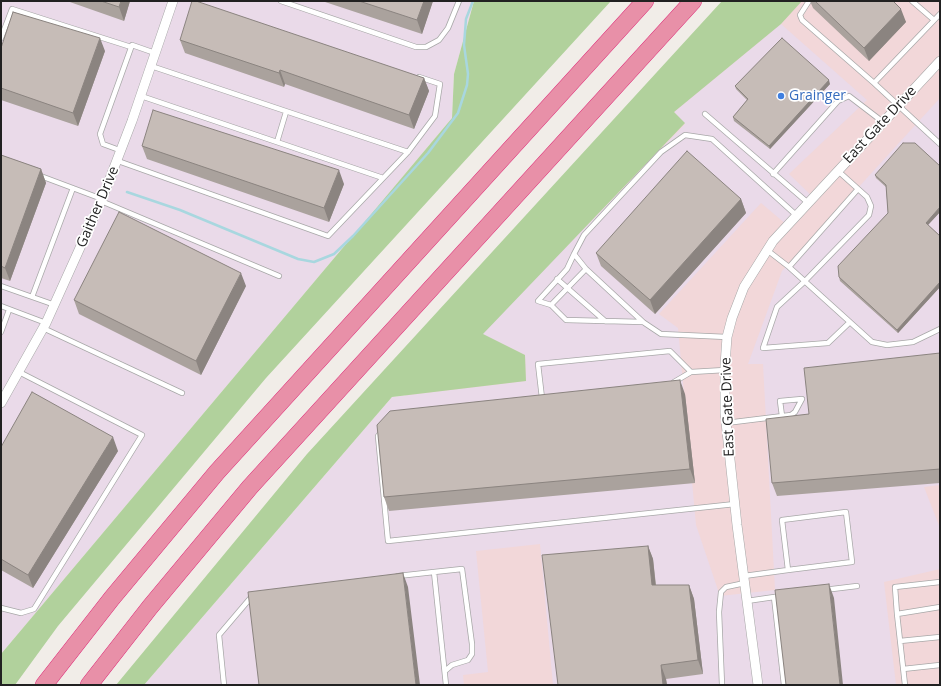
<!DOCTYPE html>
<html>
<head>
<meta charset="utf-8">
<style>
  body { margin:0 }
  #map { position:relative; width:941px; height:686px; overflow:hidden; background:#f1ede8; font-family:"Open Sans",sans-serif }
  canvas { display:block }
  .frame { position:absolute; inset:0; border:2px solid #212121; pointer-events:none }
</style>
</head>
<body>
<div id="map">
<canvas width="941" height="686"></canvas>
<div class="frame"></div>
</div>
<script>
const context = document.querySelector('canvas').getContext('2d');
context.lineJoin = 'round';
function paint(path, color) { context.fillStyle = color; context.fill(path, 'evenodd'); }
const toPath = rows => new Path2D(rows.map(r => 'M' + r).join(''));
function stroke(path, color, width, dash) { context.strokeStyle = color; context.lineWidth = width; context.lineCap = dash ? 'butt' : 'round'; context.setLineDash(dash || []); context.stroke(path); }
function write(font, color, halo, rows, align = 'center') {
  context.font = font + ' "Open Sans",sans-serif'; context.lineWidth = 3.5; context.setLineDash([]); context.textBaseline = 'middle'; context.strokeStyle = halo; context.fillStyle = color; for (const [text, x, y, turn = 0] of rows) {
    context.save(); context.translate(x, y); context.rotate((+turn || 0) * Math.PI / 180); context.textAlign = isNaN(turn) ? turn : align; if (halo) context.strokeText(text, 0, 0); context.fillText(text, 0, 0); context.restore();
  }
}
paint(toPath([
  [752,1,940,1,940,685,151,685]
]), '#f2d7d9');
paint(toPath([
  [1,1,474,1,454,74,452,118,1,654],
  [781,24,867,100,789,174,813,197,787,225,761,203,659,314,678,328,696,525,720,596,775,590,763,364,748,364,782,271,940,98,940,485,924,487,940,528,940,569,884,582,896,685,553,685,540,544,476,551,488,672,463,675,464,685,144,685,392,397,526,381,525,355,482,334,685,124,674,112]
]), '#eadae9');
paint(toPath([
  [474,1,611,1,266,378,58,626,15,685,1,685,1,654,452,118,454,74],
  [722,1,802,1,781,24,674,112,685,123,483,334,525,355,526,381,392,397,144,685,116,685,307,454]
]), '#b1d19c');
stroke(toPath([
  [127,192,180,210,298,259,314,262,334,254,353,236,428,153,458,113,467,85,468,74,464,45,466,19,473,1]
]), '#a8d7df', 2.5);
const lane = toPath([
  [281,1,416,47,426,47,439,40,448,28,459,1],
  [809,1,800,15,802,20,874,83],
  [912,1,934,20],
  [940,14,874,83,940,144],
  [1,38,12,9,131,47],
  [151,66,408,152],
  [141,96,383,178],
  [705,114,807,202],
  [277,142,286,112],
  [122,151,103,144,100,134,132,45,155,53],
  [118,161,328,236,408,152,435,116,440,84,419,77],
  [837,170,867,197,871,206,869,215,805,281,777,307,763,348,828,343,850,322],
  [773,174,838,101,849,96,883,122],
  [38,175,102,199],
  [101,201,279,276],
  [767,250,789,267,872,342,887,345,913,342,940,329],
  [789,267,858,189],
  [586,269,574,254,584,235,661,152,685,135,712,139,796,215],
  [557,279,605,321],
  [1,286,55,305],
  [32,297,73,188],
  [551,305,538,301,567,269,574,254],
  [1,306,46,323],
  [643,322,586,269,551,305,566,320,643,322,661,334,727,337],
  [43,328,182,393],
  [1,332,9,310],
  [674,382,691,372,725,370],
  [542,398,538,364,670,351,691,372],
  [726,423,791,415,795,412,802,399,780,401,782,416],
  [382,431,378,436,388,541,735,504],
  [434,572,462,569,472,644,472,654,468,660,452,665,445,671],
  [398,576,434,572,446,685],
  [744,576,788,570,852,562,846,512,782,520,788,570],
  [824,590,857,586],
  [774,597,784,685],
  [747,601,781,596],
  [1,608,21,613,34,609,142,435,19,372],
  [897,614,895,587,940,582],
  [900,641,940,637],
  [903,669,940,665],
  [224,685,219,635,253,595],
  [722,685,719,612,721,592,726,587,745,583],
  [905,685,897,614,940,607]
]);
const street = toPath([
  [1,403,46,323,102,199,132,121,173,1],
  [758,685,737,525,725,413,725,365,727,337,732,318,744,287,773,241,940,61]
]);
const highway = toPath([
  [44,685,112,598,217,472,645,1],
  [89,685,150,607,250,487,693,1]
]);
stroke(lane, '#a8a8a8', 6);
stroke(street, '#a8a8a8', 10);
stroke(highway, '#dd2776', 18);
stroke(lane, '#fff', 4.5);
stroke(street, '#fff', 9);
stroke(highway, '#e890a8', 17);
paint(toPath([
  [67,1,130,1,124,21],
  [322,1,433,1,422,34],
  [810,1,893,1,906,22,869,61,813,8],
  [180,40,424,78,429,91,414,129,285,84,284,87,185,53],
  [1,48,105,51,78,126,1,100],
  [830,84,770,149,734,121,733,117,747,100,736,89,735,86],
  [142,146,344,184,329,222,147,159],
  [1,155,41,169,46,183,10,281,1,278],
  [940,166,940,212,928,225,940,236,940,287,898,333,840,281,839,277,888,213,886,187,876,178,875,175],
  [741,199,746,213,655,314,601,266,596,253],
  [246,286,201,375,79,314,74,300],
  [940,353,940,483,777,496,772,483,809,414],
  [685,394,695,483,389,511,384,497],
  [1,447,118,451,33,588,1,570],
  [648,546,653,559,656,585,689,585,694,599,703,674,666,679,667,685,558,685]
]), '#aaa29d');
paint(toPath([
  [121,1,130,1,124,21,119,7],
  [424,1,433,1,422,34,417,20],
  [901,9,906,22,869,61,864,48],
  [100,38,105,51,78,126,73,113],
  [280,70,285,84,284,87,279,73],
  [424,78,429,91,414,129,409,115],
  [829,80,830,84,770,149,769,146],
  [41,169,46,183,10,281,5,268],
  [339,170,344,184,329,222,324,208],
  [741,199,746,213,655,314,650,300],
  [940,207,940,212,927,226,926,223],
  [241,273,246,286,201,375,196,361],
  [940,282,940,287,898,333,897,330],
  [680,380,685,394,695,483,690,469],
  [113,437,118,451,33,588,28,575],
  [648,546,653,559,657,599,652,585],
  [403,573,408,587,420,685,416,685],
  [829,584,834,598,843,685,840,685],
  [689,585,694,599,703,674,698,660],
  [661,665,666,679,667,685,663,685]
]), '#8b8480');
const building = toPath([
  [101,1,121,1,119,7,101,1],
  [192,1,196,1,424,78,409,115,280,70,279,73,180,40,192,1],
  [359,1,424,1,417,20,359,1],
  [815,1,893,1,901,9,864,48,815,1],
  [13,12,100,38,73,113,1,88,1,48,13,12],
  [782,38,829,80,769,146,733,117,748,99,735,86,782,38],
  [153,110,339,170,324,208,142,146,153,110],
  [903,143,915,143,940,166,940,207,926,223,940,236,940,282,897,330,839,277,838,266,888,213,886,185,875,175,903,143],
  [687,151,741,199,650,300,596,253,687,151],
  [1,155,41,169,5,268,1,266,1,155],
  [119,212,241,273,196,361,74,300,119,212],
  [940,353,940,469,772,483,766,419,809,414,804,368,940,353],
  [680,380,690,469,384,497,377,425,390,411,680,380],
  [32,392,113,437,28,575,1,559,1,447,32,392],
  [648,546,652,585,689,585,698,660,661,665,663,685,558,685,542,555,648,546],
  [403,573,416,685,259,685,248,592,403,573],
  [829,584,840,685,786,685,775,590,829,584]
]);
paint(building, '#c6bcb7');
stroke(building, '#8b8480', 1);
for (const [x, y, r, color] of [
  [781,96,4,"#3f7fe0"]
]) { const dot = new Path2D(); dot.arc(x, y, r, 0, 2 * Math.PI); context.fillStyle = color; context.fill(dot); stroke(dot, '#fff', 1.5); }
write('14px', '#366cbe', '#fff', [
  ["Grainger",789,96]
], 'left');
write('14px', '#212121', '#fff', [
  ["East Gate Drive",880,125,-47],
  ["Gaither Drive",98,207,-67],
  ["East Gate Drive",728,407,-92]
]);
</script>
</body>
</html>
